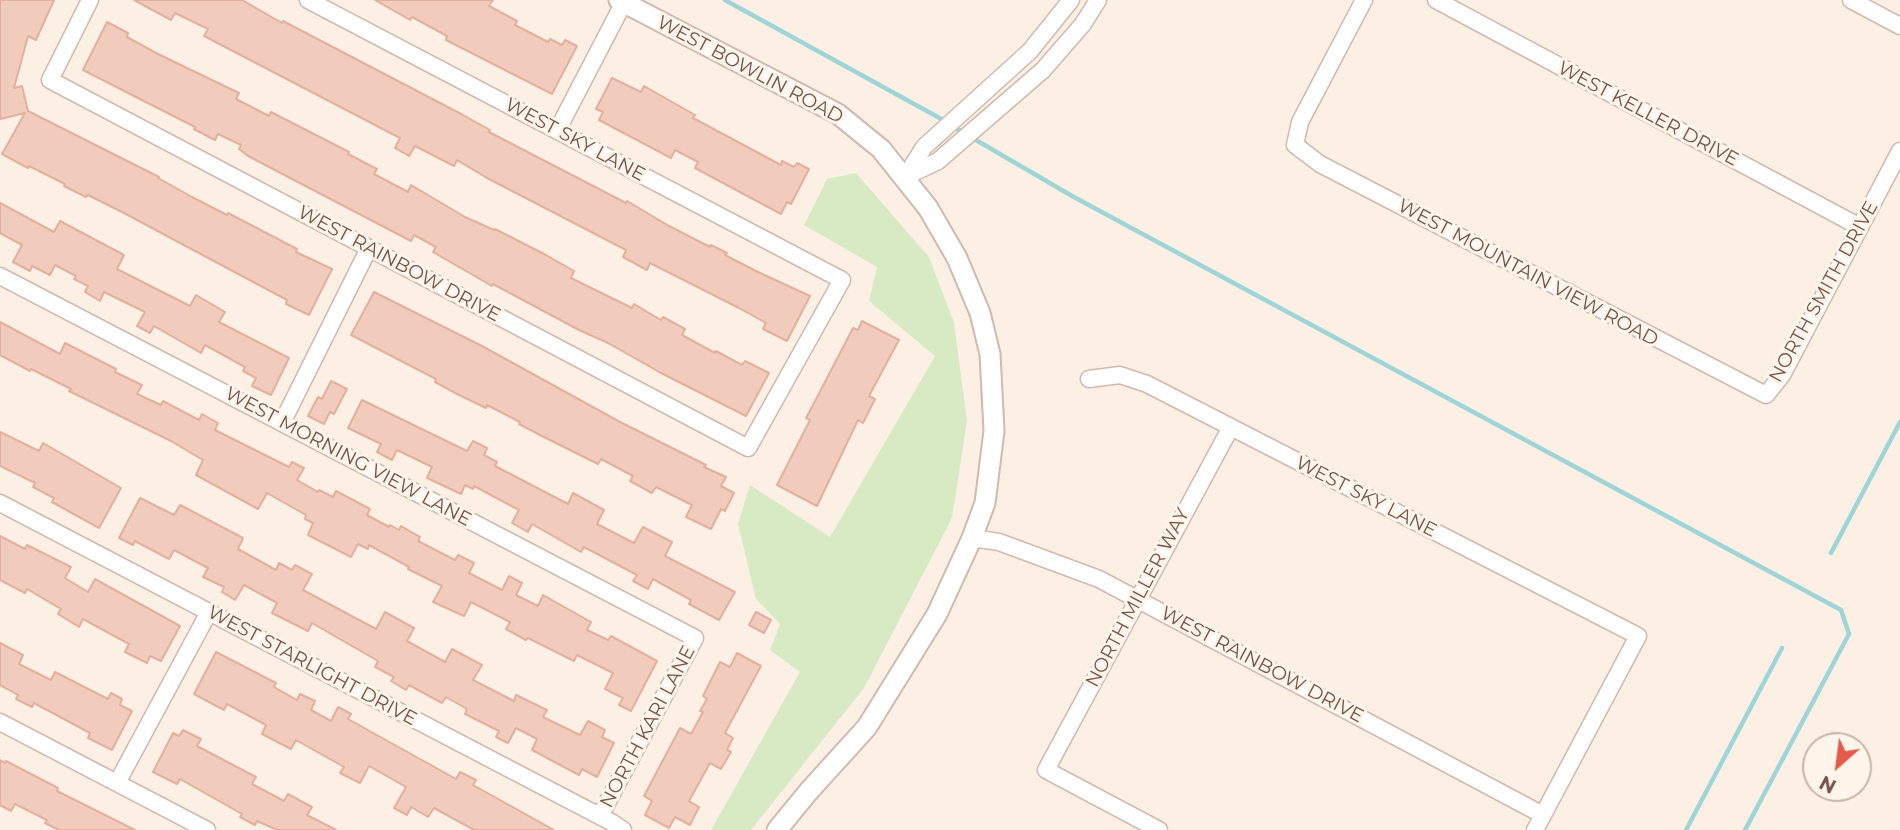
<!DOCTYPE html>
<html>
<head>
<meta charset="utf-8">
<style>
  body { margin:0 }
  #map { position:relative; width:1900px; height:830px; overflow:hidden; background:#fcf0e4; font-family:Montserrat,sans-serif }
  canvas { display:block }
  .north { position:absolute; left:1802px; top:732px; width:70px; height:70px; box-sizing:border-box; background:#fff5ea; border:2px solid #c8b5aa; border-radius:50%; rotate:208deg; font-size:19px; font-weight:700; line-height:28px; text-align:center; color:#75544a }
  .north::after { content:''; display:block; margin:auto; width:24px; height:32px; background:#e55b4a; clip-path:polygon(50% 0,100% 100%,50% 72%,0 100%) }
</style>
</head>
<body>
<div id="map">
<canvas width="1900" height="830"></canvas>
<div class="north">N</div>
</div>
<script>
const context = document.querySelector('canvas').getContext('2d');
context.lineJoin = 'round';
function paint(path, color) { context.fillStyle = color; context.fill(path, 'evenodd'); }
const toPath = rows => new Path2D(rows.map(r => 'M' + r).join(''));
function stroke(path, color, width, dash) { context.strokeStyle = color; context.lineWidth = width; context.lineCap = dash ? 'butt' : 'round'; context.setLineDash(dash || []); context.stroke(path); }
function write(font, color, halo, rows, align = 'center') {
  context.font = font + ' Montserrat,sans-serif'; context.lineWidth = 6; context.setLineDash([]); context.textBaseline = 'middle'; context.strokeStyle = halo; context.fillStyle = color; for (const [text, x, y, turn = 0] of rows) {
    context.save(); context.translate(x, y); context.rotate((+turn || 0) * Math.PI / 180); context.textAlign = isNaN(turn) ? turn : align; if (halo) context.strokeText(text, 0, 0); context.fillText(text, 0, 0); context.restore();
  }
}
paint(toPath([
  [856,173,929,257,954,323,967,421,952,518,864,688,751,830,711,830,800,672,770,650,780,624,756,599,738,524,750,485,830,537,935,356,869,301,877,267,804,225,827,179]
]), '#d7eac3');
stroke(toPath([
  [725,0,945,121],
  [952,126,1072,196,1841,610,1849,634,1745,830],
  [1831,553,1900,422],
  [1686,830,1782,648]
]), '#9fd5d7', 4.5);
const building = toPath([
  [0,0,54,0,36,40,28,36,14,88,22,86,28,111,159,177,158,178,192,197,227,215,228,213,297,249,296,252,332,269,309,315,286,304,287,300,122,212,88,195,86,197,64,186,65,184,29,166,28,168,2,154,25,113,0,119,0,0],
  [134,0,242,0,282,23,283,21,463,115,490,130,489,132,626,203,627,201,669,226,710,247,711,245,727,253,725,255,758,272,810,296,787,341,763,329,766,323,739,308,650,263,647,270,623,257,626,250,487,178,457,160,454,166,415,146,409,156,395,148,400,138,204,36,208,29,175,13,171,20,134,0],
  [375,0,493,0,489,6,517,21,515,25,548,42,550,39,562,45,565,40,577,46,552,94,446,40,447,36,412,17,410,20,375,0],
  [107,22,128,33,127,37,158,54,239,93,236,99,269,116,271,112,349,152,348,154,377,169,374,174,408,192,411,185,465,217,494,230,495,229,546,255,574,271,571,278,632,308,634,304,661,320,663,317,685,329,682,335,715,353,716,351,742,365,745,361,769,373,746,416,661,373,608,343,579,330,493,284,492,286,433,252,436,247,414,235,411,241,248,156,239,149,241,145,218,134,215,140,194,129,195,127,83,70,107,22],
  [612,78,641,92,644,86,695,115,693,118,781,165,782,161,794,167,797,163,809,169,791,204,787,202,781,214,695,168,698,162,675,150,671,158,599,120,603,112,596,109,612,78],
  [0,203,54,232,60,221,124,255,117,269,190,306,196,295,225,312,219,322,289,358,271,395,252,386,256,378,243,371,245,367,205,345,201,353,154,326,150,333,137,326,145,312,104,292,100,301,85,292,88,286,74,279,76,276,55,265,50,275,32,266,30,271,13,262,22,245,0,233,0,203],
  [374,292,482,346,620,422,706,465,704,467,726,477,721,486,734,493,725,511,721,509,711,529,686,517,692,505,656,487,652,493,630,481,633,476,601,459,598,464,542,436,519,424,520,422,487,405,486,408,457,394,435,382,436,379,351,335,374,292],
  [862,321,899,340,869,396,875,399,863,423,858,420,817,506,777,485,810,420,806,418,814,403,853,328,858,330,862,321],
  [0,322,60,354,65,343,116,369,115,372,142,385,137,394,161,405,163,401,199,420,202,414,218,423,215,430,289,467,292,462,304,468,297,480,318,492,319,490,333,497,336,491,370,509,367,515,389,527,390,525,399,530,401,526,420,537,418,541,455,560,458,555,474,563,469,573,502,590,509,576,522,583,516,595,538,606,543,595,591,622,587,630,608,640,611,636,657,661,631,711,619,705,623,698,605,689,613,673,577,655,574,661,528,638,526,640,506,629,510,622,471,602,464,616,433,602,442,586,408,569,409,567,369,545,368,549,358,544,351,557,308,535,313,523,305,519,306,515,267,493,258,509,196,475,203,460,171,441,69,391,71,389,31,369,30,371,0,355,0,322],
  [331,381,347,389,334,414,330,412,324,424,308,416,318,397,322,399,331,381],
  [362,400,467,451,473,441,487,448,484,455,497,462,495,466,568,504,573,493,604,510,597,524,634,543,643,527,672,542,665,556,735,592,719,620,689,604,691,600,653,579,648,589,633,581,637,575,584,547,581,552,532,524,528,532,512,523,519,510,474,486,473,489,465,485,461,494,427,478,432,467,397,450,392,460,377,452,381,444,348,428,362,400],
  [0,432,39,451,43,443,121,488,99,528,52,502,54,498,33,487,35,483,0,466,0,432],
  [140,498,174,515,180,505,243,538,238,549,276,570,279,563,292,570,295,565,312,574,303,590,376,629,385,612,414,628,407,641,445,662,452,649,482,665,473,680,514,701,516,695,547,710,543,717,580,735,588,721,605,730,602,737,614,743,597,777,582,769,579,775,532,750,537,739,516,728,508,743,496,737,499,731,465,714,467,709,446,697,442,703,409,685,406,690,391,681,394,677,375,667,378,661,312,623,308,631,272,613,277,603,244,585,235,600,222,592,224,587,203,577,208,568,174,550,169,559,135,541,133,545,119,538,140,498],
  [0,536,25,549,27,545,71,567,65,578,88,592,95,579,180,626,161,661,150,656,147,663,125,652,129,644,83,619,79,627,58,614,61,609,27,589,25,593,0,580,0,536],
  [756,612,771,620,764,633,749,625,756,612],
  [0,643,23,655,19,664,51,680,55,672,108,699,111,693,122,699,120,705,132,711,112,750,88,738,90,733,34,703,32,707,16,699,18,695,0,685,0,643],
  [216,652,276,683,274,687,297,700,300,694,315,701,311,710,331,721,338,707,351,714,348,719,456,779,460,772,476,780,473,785,554,830,474,830,434,808,428,817,411,807,407,815,394,808,406,787,369,766,360,783,340,773,344,767,296,740,291,749,262,734,266,725,227,704,224,710,194,694,216,652],
  [737,653,761,666,725,733,733,738,727,750,731,752,721,769,710,763,689,801,699,807,690,825,675,817,669,828,645,815,652,801,644,796,680,728,691,734,703,712,700,711,707,699,703,696,720,662,730,667,737,653],
  [183,730,201,739,197,746,256,777,252,784,284,801,288,794,312,807,307,815,336,830,277,830,257,821,255,825,240,817,242,814,180,779,177,784,153,772,173,733,179,736,183,730],
  [0,760,5,763,6,761,58,788,57,791,135,830,59,830,45,823,47,820,15,804,11,811,0,805,0,760]
]);
paint(building, '#f1cbbc');
stroke(building, '#e4b09d', 2);
const minor = toPath([
  [90,0,50,80,748,448,842,280,308,0],
  [1364,0,1300,122,1295,145,1320,164,1766,395,1782,375,1900,151],
  [1436,0,1860,227],
  [1851,0,1900,26],
  [557,131,624,2],
  [906,176,924,147,1030,51,1071,0],
  [905,177,938,161,1043,70,1083,24,1098,0],
  [0,276,695,638,600,816],
  [1089,379,1120,375,1147,384,1638,636,1535,830],
  [282,423,369,248],
  [0,503,611,822,623,830],
  [972,538,999,542,1099,579,1543,815],
  [0,722,207,830],
  [117,783,209,612],
  [1159,830,1046,770,1231,427]
]);
const tertiary = toPath([
  [619,0,838,114,881,149,928,208,957,258,980,313,990,354,994,431,985,503,972,538,937,614,867,727,809,791,777,830]
]);
stroke(minor, '#d0b9ae', 19);
stroke(tertiary, '#d0b9ae', 23);
stroke(minor, '#fff', 16);
stroke(tertiary, '#fff', 19);
write('19px', '#75544a', '#fff5ea', [
  ["WEST BOWLIN ROAD",750,70,28],
  ["WEST KELLER DRIVE",1648,114,28],
  ["WEST SKY LANE",575,140,28],
  ["WEST RAINBOW DRIVE",399,264,28],
  ["WEST MOUNTAIN VIEW ROAD",1528,273,28],
  ["NORTH SMITH DRIVE",1824,292,-61],
  ["WEST MORNING VIEW LANE",348,457,28],
  ["WEST SKY LANE",1366,497,27],
  ["NORTH MILLER WAY",1138,598,-62],
  ["WEST RAINBOW DRIVE",1262,665,28],
  ["WEST STARLIGHT DRIVE",312,666,28],
  ["NORTH KARI LANE",648,727,-62]
]);
</script>
</body>
</html>
